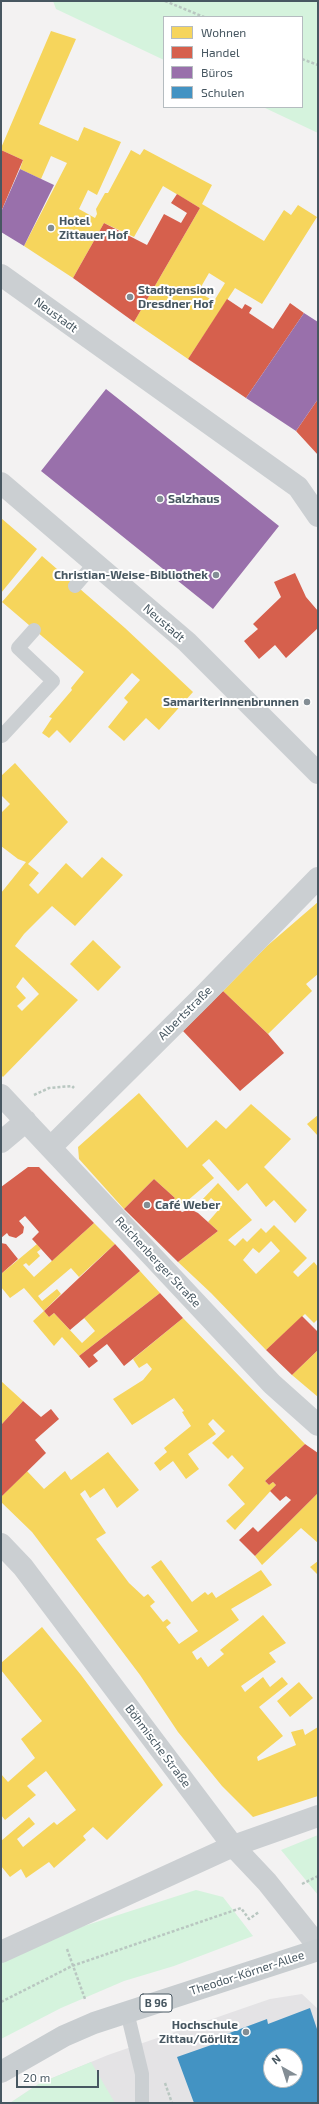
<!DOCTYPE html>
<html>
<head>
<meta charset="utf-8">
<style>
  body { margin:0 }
  #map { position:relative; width:319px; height:2104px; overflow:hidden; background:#f3f2f2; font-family:"Exo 2",sans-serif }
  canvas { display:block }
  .frame { position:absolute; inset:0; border:2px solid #475761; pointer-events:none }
  .legend { position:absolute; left:163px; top:16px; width:140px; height:92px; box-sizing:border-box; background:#fff; border:1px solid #b5bcc0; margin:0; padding:5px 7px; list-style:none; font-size:12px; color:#475761 }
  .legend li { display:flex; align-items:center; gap:8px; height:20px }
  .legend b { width:20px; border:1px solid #b5bcc0 }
  .north { position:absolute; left:263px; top:2048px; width:40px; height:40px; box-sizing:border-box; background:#fff; border:1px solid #b5bcc0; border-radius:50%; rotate:321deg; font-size:11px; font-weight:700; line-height:16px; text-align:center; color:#475761 }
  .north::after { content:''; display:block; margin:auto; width:14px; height:18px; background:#838d94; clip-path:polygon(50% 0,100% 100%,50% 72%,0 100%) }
  .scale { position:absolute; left:16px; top:2070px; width:83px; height:18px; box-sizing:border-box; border:2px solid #475761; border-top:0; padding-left:5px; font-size:12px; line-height:14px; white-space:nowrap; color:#475761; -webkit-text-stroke:3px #fff; paint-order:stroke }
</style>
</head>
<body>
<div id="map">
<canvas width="319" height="2104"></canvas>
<div class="frame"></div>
<ul class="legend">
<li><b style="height:11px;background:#f6d55c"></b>Wohnen</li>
<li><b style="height:11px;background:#d6604d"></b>Handel</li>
<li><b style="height:11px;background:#9970ab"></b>Büros</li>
<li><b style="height:11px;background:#4393c3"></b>Schulen</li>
</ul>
<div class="north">N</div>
<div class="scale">20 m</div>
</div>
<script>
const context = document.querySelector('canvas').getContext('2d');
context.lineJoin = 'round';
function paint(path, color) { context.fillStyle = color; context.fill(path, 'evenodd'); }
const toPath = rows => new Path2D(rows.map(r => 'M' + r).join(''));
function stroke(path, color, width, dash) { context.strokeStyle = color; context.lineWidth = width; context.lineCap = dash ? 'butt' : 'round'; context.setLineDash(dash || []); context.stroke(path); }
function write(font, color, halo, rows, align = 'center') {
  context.font = font + ' "Exo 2",sans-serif'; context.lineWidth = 4; context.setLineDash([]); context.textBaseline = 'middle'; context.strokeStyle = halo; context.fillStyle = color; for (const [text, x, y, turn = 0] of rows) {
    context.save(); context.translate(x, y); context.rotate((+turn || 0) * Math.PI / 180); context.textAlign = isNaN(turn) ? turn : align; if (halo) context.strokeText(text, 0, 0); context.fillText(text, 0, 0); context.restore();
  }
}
paint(toPath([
  [302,1994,318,2009,318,2103,10,2103,40,2083,108,2055,270,1999],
  [271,2056,295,2056,295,2080,271,2080]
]), '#e4e3e5');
paint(toPath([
  [53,1,318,1,318,133,263,107,302,107,302,17,164,17,164,60,56,9],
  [318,1835,318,1895,281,1850],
  [196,1890,223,1897,253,1936,174,1966,124,1981,61,2008,1,2039,1,1962,59,1934],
  [91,2062,115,2103,10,2103,40,2083]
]), '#d5f3dd');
paint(toPath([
  [51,31,76,39,39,124,78,141,84,127,121,142,97,195,88,190,79,209,95,218,97,214,96,209,105,193,108,193,131,150,140,155,144,149,212,185,202,204,264,241,284,210,291,215,298,205,317,217,262,304,235,288,188,359,134,322,200,208,163,186,134,237,104,223,73,278,24,246,67,163,51,156,41,179,20,169,23,160,1,150,1,148],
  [209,273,225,283,214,301,198,292],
  [1,518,37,549,1,593],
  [42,556,125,628,193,692,159,730,146,718,124,741,108,727,128,702,124,698,140,680,132,673,70,743,57,730,49,738,42,733,52,718,49,717,72,690,71,688,84,672,2,602],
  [15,763,68,822,28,864,39,873,29,885,38,894,66,863,82,878,102,857,123,875,75,926,52,906,24,934,15,946,78,1000,3,1077,1,1075,1,893,26,862,18,859,1,846,1,813,10,804,1,795,1,776],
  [23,977,39,994,22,1011,17,1006,26,998,16,987],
  [318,902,318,974,306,984,312,991,268,1034,223,991,267,946],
  [93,940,121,967,98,991,70,964],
  [139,1093,187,1148,216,1120,226,1129,251,1104,291,1139,264,1167,307,1210,295,1223,274,1200,266,1207,247,1183,238,1191,209,1159,202,1165,214,1178,180,1207,171,1202,175,1198,154,1179,124,1209,79,1159,78,1147],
  [318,1115,318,1136,307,1124],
  [218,1183,252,1220,228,1240,235,1246,243,1238,247,1242,261,1228,266,1233,274,1225,307,1258,293,1272,298,1277,314,1262,318,1267,318,1319,314,1323,305,1314,266,1350,211,1293,178,1262,218,1231,208,1222,221,1207,211,1198,205,1205,201,1201],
  [271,1241,280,1251,256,1274,243,1260,253,1248,259,1253],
  [94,1223,115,1244,79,1277,71,1268,38,1296,42,1301,57,1289,61,1294,44,1311,24,1288,10,1298,1,1287,1,1274,37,1244,41,1249,37,1252,40,1256,29,1266,26,1263,23,1265,34,1277],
  [140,1271,160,1293,79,1356,62,1337,54,1346,33,1321,44,1311,49,1317,54,1313,82,1343,95,1331,84,1318],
  [183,1318,305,1444,265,1481,269,1485,273,1482,276,1485,235,1530,226,1521,245,1504,228,1485,244,1468,232,1455,228,1459,212,1443,225,1431,213,1419,208,1424,216,1434,188,1454,199,1469,186,1479,173,1461,160,1471,154,1463,167,1452,164,1448,191,1426,182,1412,184,1411,174,1398,132,1425,113,1399,143,1380,152,1369,147,1363,139,1368,133,1359],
  [318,1350,318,1397,292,1375],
  [1,1381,23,1401,1,1425],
  [108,1452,139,1490,117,1508,104,1488,90,1498,85,1490,80,1494,106,1533,96,1539,129,1583,144,1597,148,1594,155,1602,150,1606,163,1622,167,1619,171,1623,166,1627,179,1644,198,1631,151,1567,161,1560,192,1602,205,1592,208,1595,212,1592,216,1598,261,1570,272,1585,231,1609,239,1620,192,1652,197,1660,201,1657,208,1667,224,1654,220,1650,263,1615,286,1643,269,1653,276,1662,241,1686,245,1692,263,1677,270,1687,282,1677,288,1684,259,1707,283,1736,257,1757,258,1761,296,1745,291,1732,303,1729,305,1735,318,1727,318,1796,253,1817,222,1786,178,1732,140,1675,32,1532,1,1502,1,1497,27,1471,44,1489,65,1471,71,1480],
  [318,1493,318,1543,301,1528,262,1565,255,1556],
  [318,1561,318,1575,310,1567],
  [42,1627,81,1675,163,1785,107,1840,93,1827,83,1836,86,1840,54,1868,49,1862,26,1878,21,1869,10,1877,1,1866,1,1841,29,1817,35,1824,17,1839,23,1847,54,1822,57,1825,76,1810,46,1771,27,1786,36,1795,5,1820,1,1815,1,1774,8,1782,35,1758,21,1739,42,1721,1,1670,1,1663],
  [299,1682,313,1698,290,1717,277,1701]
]), '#f6d55c');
paint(toPath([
  [1,150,23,160,1,212],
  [177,194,200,208,134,322,73,278,104,223,147,245,164,214,181,223,187,213,171,203],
  [227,299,242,309,245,304,252,308,249,313,273,329,290,303,304,313,246,398,188,359],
  [318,399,318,455,296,431],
  [295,573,306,597,318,611,318,628,286,658,275,645,259,659,244,641,258,629,253,624,281,597,274,582],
  [223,991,268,1034,284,1053,240,1091,183,1031],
  [28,1167,39,1167,94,1223,52,1261,32,1239,39,1232,25,1216,19,1221,24,1227,23,1233,16,1238,9,1236,7,1233,1,1238,1,1187],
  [154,1179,175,1198,171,1202,182,1212,190,1209,198,1213,218,1231,178,1262,124,1209],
  [1,1243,6,1244,18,1259,1,1274],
  [115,1244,140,1271,70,1330,54,1313,49,1317,44,1311],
  [160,1293,183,1318,124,1366,107,1344,93,1355,98,1361,89,1368,79,1356],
  [302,1316,318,1332,318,1350,292,1375,266,1350],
  [23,1401,41,1417,51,1409,59,1419,35,1440,46,1453,1,1497,1,1425],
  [305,1444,318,1453,318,1493,255,1556,239,1540,253,1527,258,1532,291,1500,286,1496,280,1501,270,1491,276,1485,273,1482,269,1485,265,1481]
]), '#d6604d');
paint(toPath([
  [20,169,54,185,24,246,1,232,1,212],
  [304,313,318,322,318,399,296,431,246,398],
  [106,389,279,526,213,609,41,471]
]), '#9970ab');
paint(toPath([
  [310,2008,318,2032,318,2103,194,2103,177,2057,217,2043,216,2038,267,2019,268,2024],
  [271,2056,295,2056,295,2080,271,2080]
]), '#4393c3');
stroke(toPath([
  [165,1,204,17],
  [302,59,318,65],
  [34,1095,49,1088,72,1086,74,1088],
  [302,1884,318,1876],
  [67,1949,85,1999],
  [1,2002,72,1966,241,1908,249,1919,259,1912],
  [165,2083,172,2103]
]), '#b9c7c1', 2.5, [3, 2]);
stroke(toPath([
  [75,586,95,563],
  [2,736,53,681,18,648,34,630],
  [127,2012,142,2074,142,2103]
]), '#cbcfd2', 14);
stroke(toPath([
  [1,275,298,487,318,516],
  [1,483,187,642,318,773],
  [1,1095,272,1384,318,1425],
  [1,1142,26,1121],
  [51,1147,203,996,318,878],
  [1,1544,23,1567,233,1846,267,1882,318,1946],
  [1,1952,233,1846,318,1816]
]), '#cbcfd2', 22);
stroke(toPath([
  [1,2072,64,2036,94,2023,318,1950]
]), '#c8cdd0', 22);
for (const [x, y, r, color] of [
  [51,228,4,"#838d94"],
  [130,297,4,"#838d94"],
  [160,499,4,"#838d94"],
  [216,575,4,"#838d94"],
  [307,702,4,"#838d94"],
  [147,1205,4,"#838d94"],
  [246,2032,4,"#838d94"]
]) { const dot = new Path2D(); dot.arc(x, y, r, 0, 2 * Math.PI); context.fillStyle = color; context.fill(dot); stroke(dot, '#fff', 1.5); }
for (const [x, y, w] of [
  [156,2003,32]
]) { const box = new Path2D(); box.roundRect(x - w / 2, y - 9, w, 18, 3); context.fillStyle = '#fff'; context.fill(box); stroke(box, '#475761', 1); }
write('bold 11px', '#475761', null, [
  ["B 96",156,2003]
]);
write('bold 12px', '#475761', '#fff', [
  ["Hotel",59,221],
  ["Zittauer Hof",59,235],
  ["Stadtpension",138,290],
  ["Dresdner Hof",138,304],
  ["Salzhaus",168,499],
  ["Christian-Weise-Bibliothek",208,575,"right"],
  ["Samariterinnenbrunnen",299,702,"right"],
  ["Café Weber",155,1205],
  ["Hochschule",238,2025,"right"],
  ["Zittau/Görlitz",238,2039,"right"]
], 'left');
write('12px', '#475761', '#fff', [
  ["Neustadt",56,315,36],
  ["Neustadt",164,623,41],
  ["Albertstraße",185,1013,-45],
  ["Reichenberger Straße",158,1262,47],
  ["Böhmische Straße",158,1746,53],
  ["Theodor-Körner-Allee",247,1973,-18]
]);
</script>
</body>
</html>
